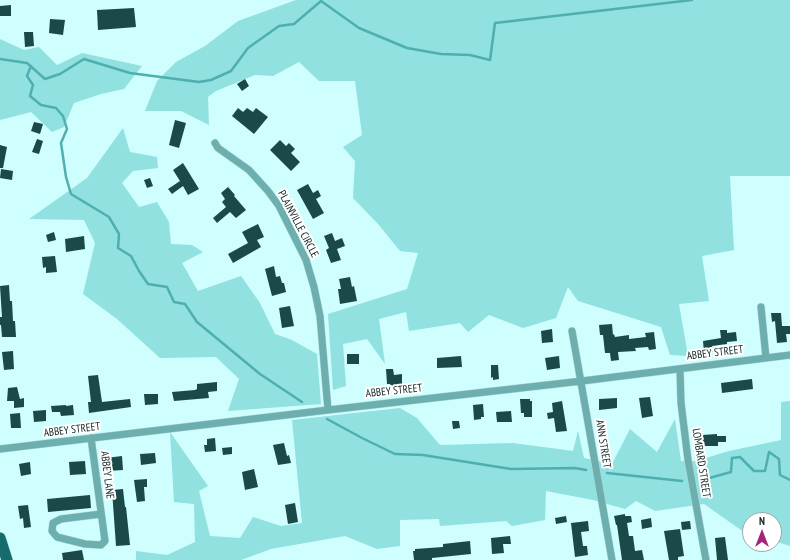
<!DOCTYPE html>
<html>
<head>
<meta charset="utf-8">
<style>
  body { margin:0 }
  #map { position:relative; width:790px; height:560px; overflow:hidden; background:#cefefd; font-family:"PT Sans Narrow",sans-serif }
  canvas { display:block }
  .north { position:absolute; left:742px; top:512px; width:40px; height:40px; box-sizing:border-box; background:#fff; border:1px solid #a0a7a7; border-radius:50%; rotate:0deg; font-size:11px; font-weight:700; line-height:16px; text-align:center; color:#112323 }
  .north::after { content:''; display:block; margin:auto; width:14px; height:18px; background:#a22578; clip-path:polygon(50% 0,100% 100%,50% 72%,0 100%) }
</style>
</head>
<body>
<div id="map">
<canvas width="790" height="560"></canvas>
<div class="north">N</div>
</div>
<script>
const context = document.querySelector('canvas').getContext('2d');
context.lineJoin = 'round';
function paint(path, color) { context.fillStyle = color; context.fill(path, 'evenodd'); }
const toPath = rows => new Path2D(rows.map(r => 'M' + r).join(''));
function stroke(path, color, width, dash) { context.strokeStyle = color; context.lineWidth = width; context.lineCap = dash ? 'butt' : 'round'; context.setLineDash(dash || []); context.stroke(path); }
function write(font, color, halo, rows, align = 'center') {
  context.font = font + ' "PT Sans Narrow",sans-serif'; context.lineWidth = 4; context.setLineDash([]); context.textBaseline = 'middle'; context.strokeStyle = halo; context.fillStyle = color; for (const [text, x, y, turn = 0] of rows) {
    context.save(); context.translate(x, y); context.rotate((+turn || 0) * Math.PI / 180); context.textAlign = isNaN(turn) ? turn : align; if (halo) context.strokeText(text, 0, 0); context.fillText(text, 0, 0); context.restore();
  }
}
paint(toPath([
  [296,0,790,0,790,176,730,176,734,250,702,256,709,301,679,304,688,356,670,355,661,327,578,301,568,287,556,318,523,328,489,315,468,332,460,323,409,331,406,312,379,319,385,364,367,339,343,344,346,386,333,390,328,314,407,289,418,253,400,251,378,224,353,198,355,161,343,147,362,135,355,81,319,81,299,62,273,76,255,75,216,91,208,97,209,125,181,111,145,111,157,81,176,62,205,46,238,21],
  [0,39,24,50,39,47,57,65,82,53,142,66,124,89,101,94,74,103,64,127,52,132,31,112,0,120],
  [123,128,130,152,157,157,158,168,133,171,122,183,139,207,157,202,169,222,171,244,192,245,203,252,182,263,198,291,241,276,260,303,275,334,292,340,317,354,321,404,228,411,239,379,216,357,160,358,117,319,83,294,95,243,84,220,29,219,87,178],
  [790,401,790,546,774,541,774,520,750,520,750,533,741,530,704,504,655,511,636,501,625,509,593,500,546,491,545,520,512,526,506,521,440,526,439,519,400,520,400,546,377,549,345,536,271,549,241,560,136,560,136,551,167,555,195,542,194,504,174,502,170,432,208,486,199,491,210,536,240,538,253,517,281,526,302,523,292,420,400,408,417,418,440,445,513,443,573,451,578,431,584,458,612,464,630,429,657,452,675,419,681,461,696,461,729,451,781,440,781,402]
]), '#90e1e0');
stroke(toPath([
  [0,59,27,63,45,79,60,74,84,59,130,73,199,82,211,80,231,71,248,48,279,26,294,24,321,1,359,28,407,48,441,54,470,55,490,60,495,23,692,0],
  [31,66,27,76,33,85,30,96,41,105,56,108,63,116,67,129,61,143,66,177,71,194,109,217,119,234,118,248,131,256,139,271,148,284,167,287,174,302,185,304,197,322,260,374,302,402],
  [327,419,362,438,395,454,423,455,511,469,575,468,586,470],
  [607,473,682,481],
  [702,480,731,472,732,458,740,457,754,471,765,471,769,452,779,459,780,475,790,480]
]), '#4fafaf', 2.5);
paint(toPath([
  [11,5,11,16,0,16,0,6],
  [134,8,136,27,98,30,97,10],
  [50,19,65,20,63,35,49,33],
  [24,32,33,32,34,46,25,47],
  [245,79,249,86,242,91,237,84],
  [238,108,243,112,247,108,253,112,256,108,268,117,254,134,232,116],
  [175,120,186,123,179,148,169,145],
  [34,122,43,124,40,134,31,131],
  [37,139,43,141,39,154,32,152],
  [280,140,286,146,289,143,295,149,291,153,300,162,291,171,270,150],
  [0,145,7,147,3,168,0,168],
  [183,163,199,189,188,195,183,186,172,194,168,189,180,181,173,170],
  [1,169,13,171,12,180,0,178],
  [150,178,153,186,147,188,144,180],
  [308,184,313,193,318,190,321,196,316,199,324,213,313,219,297,190],
  [228,187,235,195,234,196,246,210,236,218,230,212,217,223,213,218,226,207,222,202,225,199,221,193],
  [258,224,264,237,257,240,261,247,233,263,228,254,248,243,242,232],
  [54,232,56,240,48,242,46,235],
  [332,233,335,241,342,238,345,246,337,249,341,260,331,263,326,250,329,248,324,236],
  [84,236,85,249,66,252,65,239],
  [55,256,57,272,46,273,46,267,43,268,42,257],
  [274,266,276,277,280,276,282,283,284,283,286,292,272,296,265,269],
  [350,277,352,287,354,286,357,301,340,304,338,289,341,289,339,279],
  [9,285,10,301,12,301,13,321,15,321,16,337,2,337,1,325,0,325,0,317,2,317,0,286],
  [290,306,294,326,282,328,279,308],
  [771,313,781,313,782,326,790,326,790,334,786,334,787,342,777,343,775,321,772,322],
  [612,324,613,335,614,334,615,337,629,335,629,339,646,337,645,333,654,332,656,349,649,350,648,347,635,348,636,351,618,352,619,360,611,361,610,353,605,353,603,335,600,335,599,325],
  [552,329,553,342,542,343,541,331],
  [720,330,727,330,727,333,736,332,737,341,727,342,727,344,712,346,713,352,704,353,703,341,721,338],
  [13,351,14,369,4,370,2,352],
  [347,354,359,354,359,364,347,364],
  [461,356,462,367,437,368,437,358],
  [559,356,560,368,547,370,545,358],
  [491,365,498,365,499,379,493,380,493,377,491,378],
  [386,369,393,369,394,375,402,374,402,385,401,385,401,390,392,390,392,386,390,386,390,384,387,384],
  [98,375,102,402,130,399,131,407,89,413,88,402,91,402,88,376],
  [752,379,753,389,722,393,721,383],
  [217,382,217,391,208,392,209,398,174,401,172,392,195,390,197,389,197,384],
  [17,387,20,399,24,398,24,407,14,408,14,401,7,401,8,388],
  [144,394,158,394,158,404,145,405],
  [650,397,653,416,642,418,639,398],
  [617,398,617,408,599,410,599,399],
  [520,399,530,399,530,401,532,401,532,417,524,417,524,413,521,413],
  [562,401,567,431,556,432,554,418,548,419,547,413,553,412,552,403],
  [483,404,484,417,481,417,481,419,474,420,473,405],
  [66,405,66,406,73,405,74,415,61,416,60,412,52,412,51,406],
  [46,410,46,421,34,422,33,411],
  [511,411,512,422,497,422,496,412],
  [20,413,21,428,11,428,10,414],
  [452,421,459,421,460,428,453,429],
  [717,434,717,436,726,436,726,442,718,442,718,446,703,446,702,435],
  [215,438,216,451,205,452,204,445,207,445,207,439],
  [284,443,287,456,289,455,291,463,278,465,273,445],
  [232,447,232,454,223,455,222,448],
  [155,453,156,463,141,465,140,454],
  [122,456,123,470,108,471,106,458],
  [85,461,86,474,70,475,69,462],
  [30,462,31,474,21,476,19,464],
  [254,469,258,487,245,490,242,472],
  [147,479,147,487,144,487,145,501,137,502,134,480],
  [123,489,125,507,126,507,130,545,116,546,112,490],
  [90,495,91,508,48,512,47,499],
  [295,503,298,522,288,524,285,505],
  [28,505,31,527,24,528,23,518,20,519,18,506],
  [625,514,625,516,631,516,632,522,627,523,629,536,633,536,635,551,642,550,644,560,622,560,617,525,616,525,614,516],
  [566,516,567,522,556,524,555,518],
  [651,518,652,527,642,529,641,520],
  [588,521,589,531,581,532,583,546,587,546,588,555,575,557,571,523],
  [690,521,691,529,682,530,681,522],
  [680,529,684,556,678,557,678,560,669,560,664,531],
  [510,536,511,544,503,544,504,553,492,554,491,538],
  [725,537,728,560,717,560,715,538],
  [470,541,471,554,432,558,432,560,414,560,413,551,415,551,415,549,443,547,443,544],
  [82,550,84,560,63,560,62,553]
]), '#1b4848');
const street = toPath([
  [215,143,218,148,249,170,268,191,279,206,306,260,314,287,320,316,328,410],
  [761,307,766,358],
  [572,331,612,560],
  [680,369,681,403,688,460,706,560],
  [91,438,105,541,101,545,85,544,57,537,52,531,53,523,61,519,101,514],
  [0,449,328,410,582,381,790,355]
]);
const primary = toPath([
  [0,538,7,560]
]);
stroke(street, '#b0dbda', 8);
stroke(primary, '#b0dbda', 12);
stroke(street, '#6dafaf', 7);
stroke(primary, '#166c6d', 11);
write('11px', '#112323', '#fff', [
  ["PLAINVILLE CIRCLE",298,224,62],
  ["ABBEY STREET",715,353,-7],
  ["ABBEY STREET",394,391,-6],
  ["ABBEY STREET",72,430,-7],
  ["ANN STREET",603,444,81],
  ["LOMBARD STREET",701,463,81],
  ["ABBEY LANE",107,475,83]
]);
</script>
</body>
</html>
